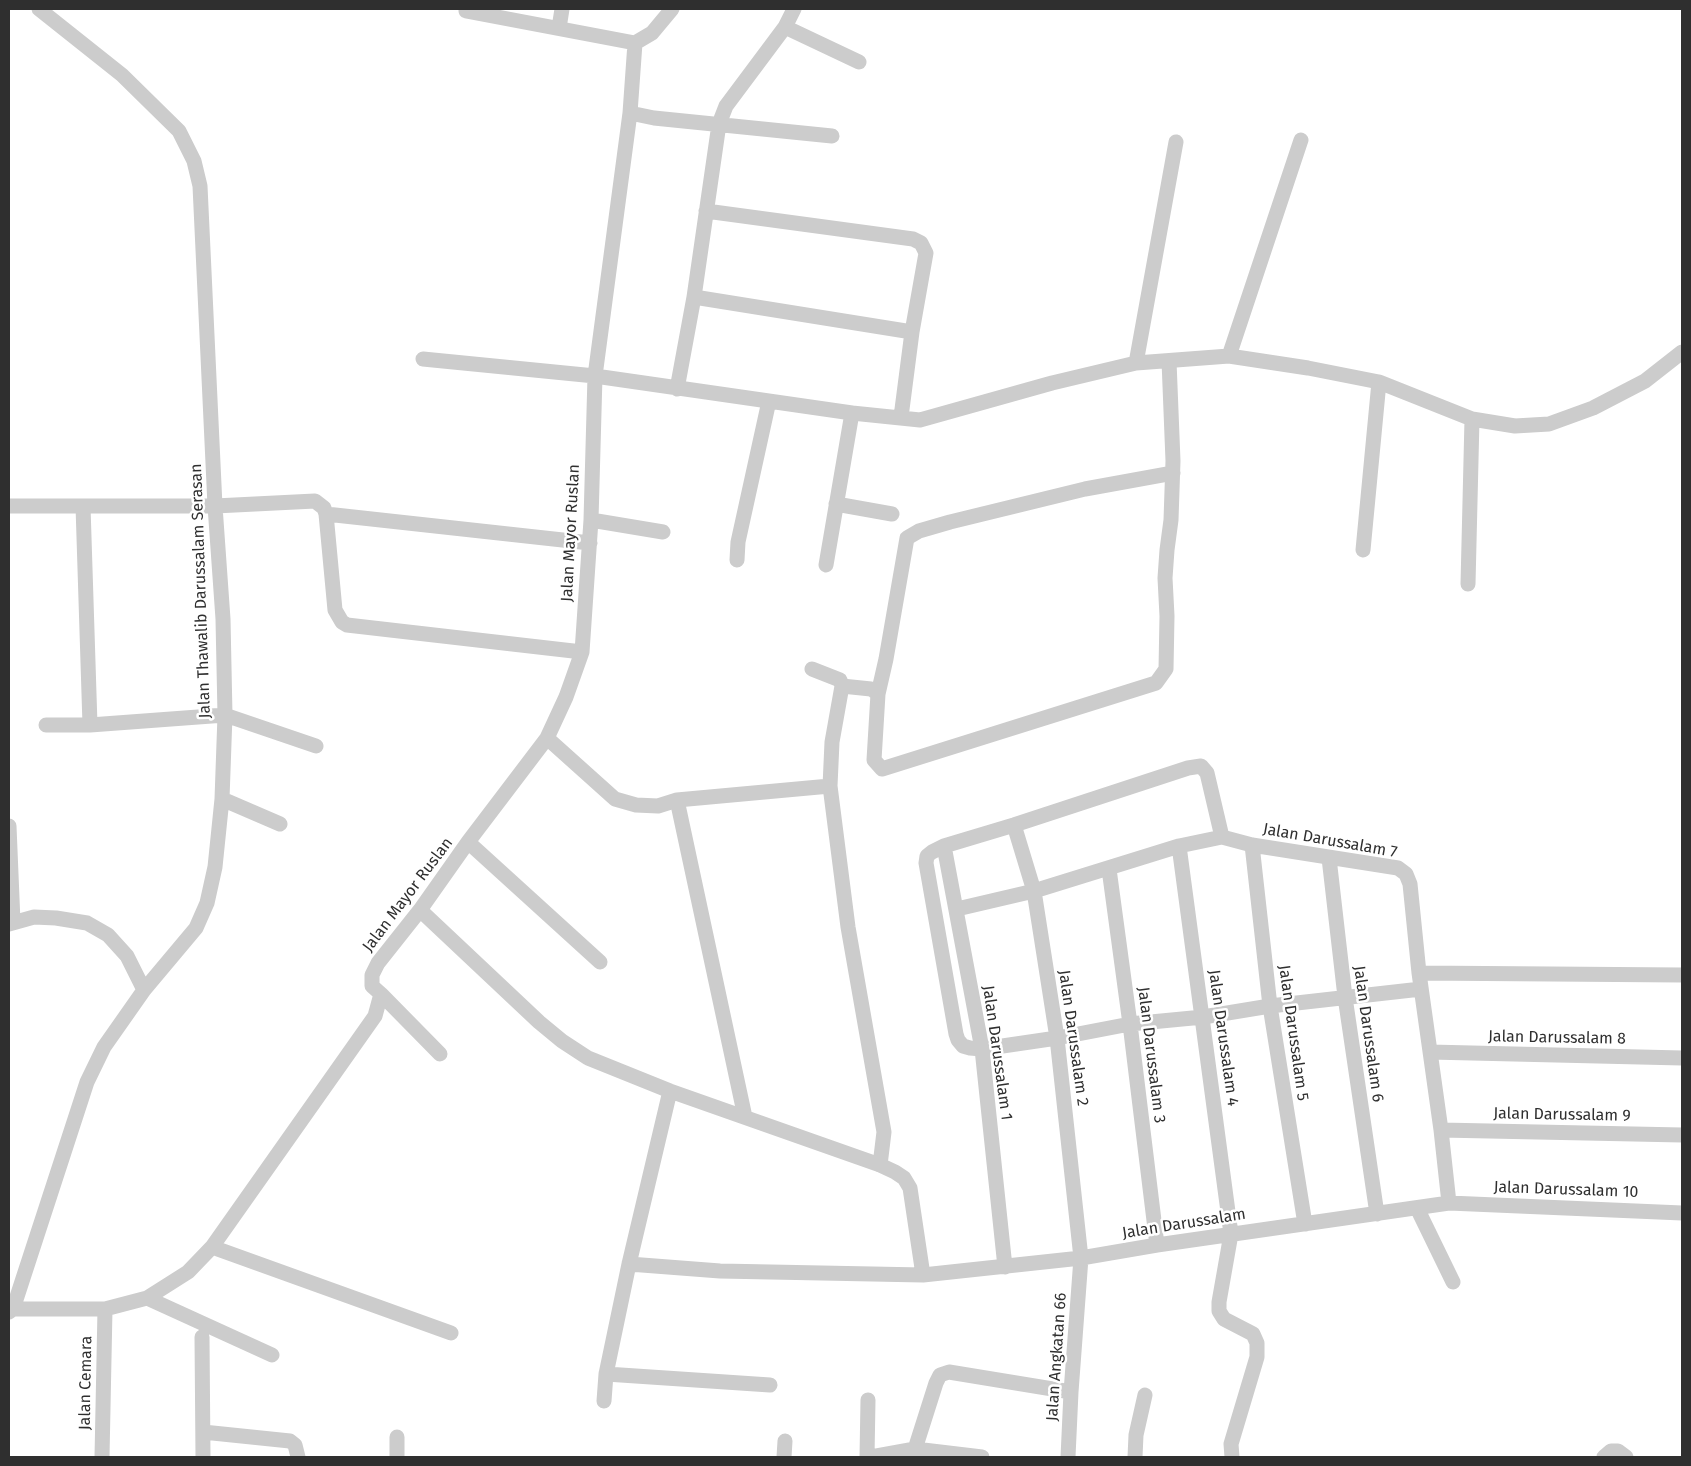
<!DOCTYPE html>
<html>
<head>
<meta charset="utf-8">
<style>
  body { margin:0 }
  #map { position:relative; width:1691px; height:1466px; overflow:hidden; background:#fff; font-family:"Fira Sans",sans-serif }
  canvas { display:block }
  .frame { position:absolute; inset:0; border:10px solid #2f2f2f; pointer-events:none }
</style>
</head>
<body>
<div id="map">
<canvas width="1691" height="1466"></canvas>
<div class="frame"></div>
</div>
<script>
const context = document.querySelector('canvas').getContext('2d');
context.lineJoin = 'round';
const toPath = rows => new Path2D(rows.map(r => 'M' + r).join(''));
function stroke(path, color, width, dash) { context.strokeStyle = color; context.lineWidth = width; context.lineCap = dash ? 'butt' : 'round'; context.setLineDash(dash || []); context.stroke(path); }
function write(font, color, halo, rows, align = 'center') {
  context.font = font + ' "Fira Sans",sans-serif'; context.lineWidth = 5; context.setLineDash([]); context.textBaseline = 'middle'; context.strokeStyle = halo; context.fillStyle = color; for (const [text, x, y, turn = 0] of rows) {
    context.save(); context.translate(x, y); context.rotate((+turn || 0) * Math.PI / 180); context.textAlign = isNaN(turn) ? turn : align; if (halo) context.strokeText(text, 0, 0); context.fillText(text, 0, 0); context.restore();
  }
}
stroke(toPath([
  [466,11,635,43,652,33,672,9],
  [785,27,859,62],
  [559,28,562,9],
  [630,113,635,43],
  [706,211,913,239,921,243,926,253,912,332,901,417],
  [694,297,912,332],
  [1229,356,1301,140],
  [423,359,595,376,852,413,920,420,1052,383,1136,363,1229,356,1308,368,1379,382,1472,419,1515,426,1549,424,1593,408,1645,381,1682,352],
  [1136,363,1176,142],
  [677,389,694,297,719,124,726,106,785,27,794,9],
  [836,504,892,514],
  [9,506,215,506,315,501,324,508,326,514,335,610,342,622,347,625,582,652],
  [83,506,90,725],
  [326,514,590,543],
  [591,520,663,532],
  [1363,550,1379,382],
  [737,560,738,542,769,401],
  [826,565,852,413],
  [1468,584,1472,419],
  [812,669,840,680,842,686,832,742,830,786,848,927,884,1132,880,1165],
  [842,686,871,689,878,694,874,760,882,769,1156,683,1166,669,1167,616,1165,578,1167,550,1171,520,1173,461,1169,361],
  [878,694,886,659,907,538,919,531,950,522,1085,489,1173,473],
  [46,725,90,725,225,715,316,746],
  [547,738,615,799,636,805,658,806,677,800,830,786],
  [222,799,280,824],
  [677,800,745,1117],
  [1014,825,1034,891,1057,1038,1081,1258,1071,1392,1068,1457],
  [9,826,13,922],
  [1222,837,1207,773,1201,766,1188,768,1014,825,944,846,932,852,927,856,926,863,956,1034,958,1040,963,1046,970,1048,982,1049,1057,1038,1130,1024,1203,1017,1270,1006,1421,989],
  [468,842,600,962],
  [1252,845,1270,1006,1305,1224],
  [944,846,982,1049,1005,1267],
  [1179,846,1231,1234,1219,1302,1219,1311,1224,1319,1253,1334,1257,1343,1257,1357,1231,1444,1232,1457],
  [1329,858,1345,997,1377,1214],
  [1109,869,1130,1024,1157,1245],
  [957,909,1034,891,1179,846,1222,837,1252,845,1398,868,1406,874,1410,884,1419,973,1441,1130,1449,1203],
  [420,910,539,1022,562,1041,588,1058,670,1091,880,1165,895,1172,904,1178,910,1188,923,1275],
  [9,924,34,917,56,918,87,923,108,935,127,956,144,990],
  [1419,973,1682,975],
  [381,994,440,1054],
  [1430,1052,1682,1058],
  [1441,1130,1682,1135],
  [1417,1208,1453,1282],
  [212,1247,451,1333],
  [629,1264,720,1271,923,1275,1081,1258,1157,1245,1449,1203,1682,1213],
  [147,1298,272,1355],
  [13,1309,87,1082,104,1047,144,990,196,928,207,903,215,867,222,799,225,715,223,619,215,506,200,186,194,161,179,131,122,75,39,9],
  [9,1312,13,1309,105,1309,147,1298,188,1272,212,1247,375,1016,381,994,372,986,372,975,378,963,420,910,468,842,547,738,566,697,582,652,591,520,595,376,630,113,654,118,832,136],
  [202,1337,203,1457],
  [606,1374,770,1385],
  [604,1401,606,1374,629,1264,670,1091],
  [203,1432,290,1441,295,1445,298,1457],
  [915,1449,936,1383,940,1375,949,1372,1071,1392],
  [102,1457,105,1309],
  [397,1457,397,1437],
  [784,1457,785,1441],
  [867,1457,868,1400],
  [871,1457,915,1449,982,1457],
  [1135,1457,1136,1435,1145,1395],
  [1604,1457,1611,1451,1618,1451,1626,1457]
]), '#ccc', 15);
write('16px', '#2f2f2f', '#fff', [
  ["Jalan Mayor Ruslan",571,533,-87],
  ["Jalan Thawalib Darussalam Serasan",201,591,-92],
  ["Jalan Darussalam 7",1330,841,10],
  ["Jalan Mayor Ruslan",408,895,-53],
  ["Jalan Darussalam 5",1293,1033,82],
  ["Jalan Darussalam 6",1368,1034,82],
  ["Jalan Darussalam 2",1073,1038,82],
  ["Jalan Darussalam 4",1223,1038,82],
  ["Jalan Darussalam 8",1557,1038,1],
  ["Jalan Darussalam 1",997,1053,82],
  ["Jalan Darussalam 3",1151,1055,83],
  ["Jalan Darussalam 9",1562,1115,1],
  ["Jalan Darussalam 10",1566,1190,2],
  ["Jalan Darussalam",1184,1224,-9],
  ["Jalan Angkatan 66",1057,1357,-86],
  ["Jalan Cemara",86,1383,-89]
]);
</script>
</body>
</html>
